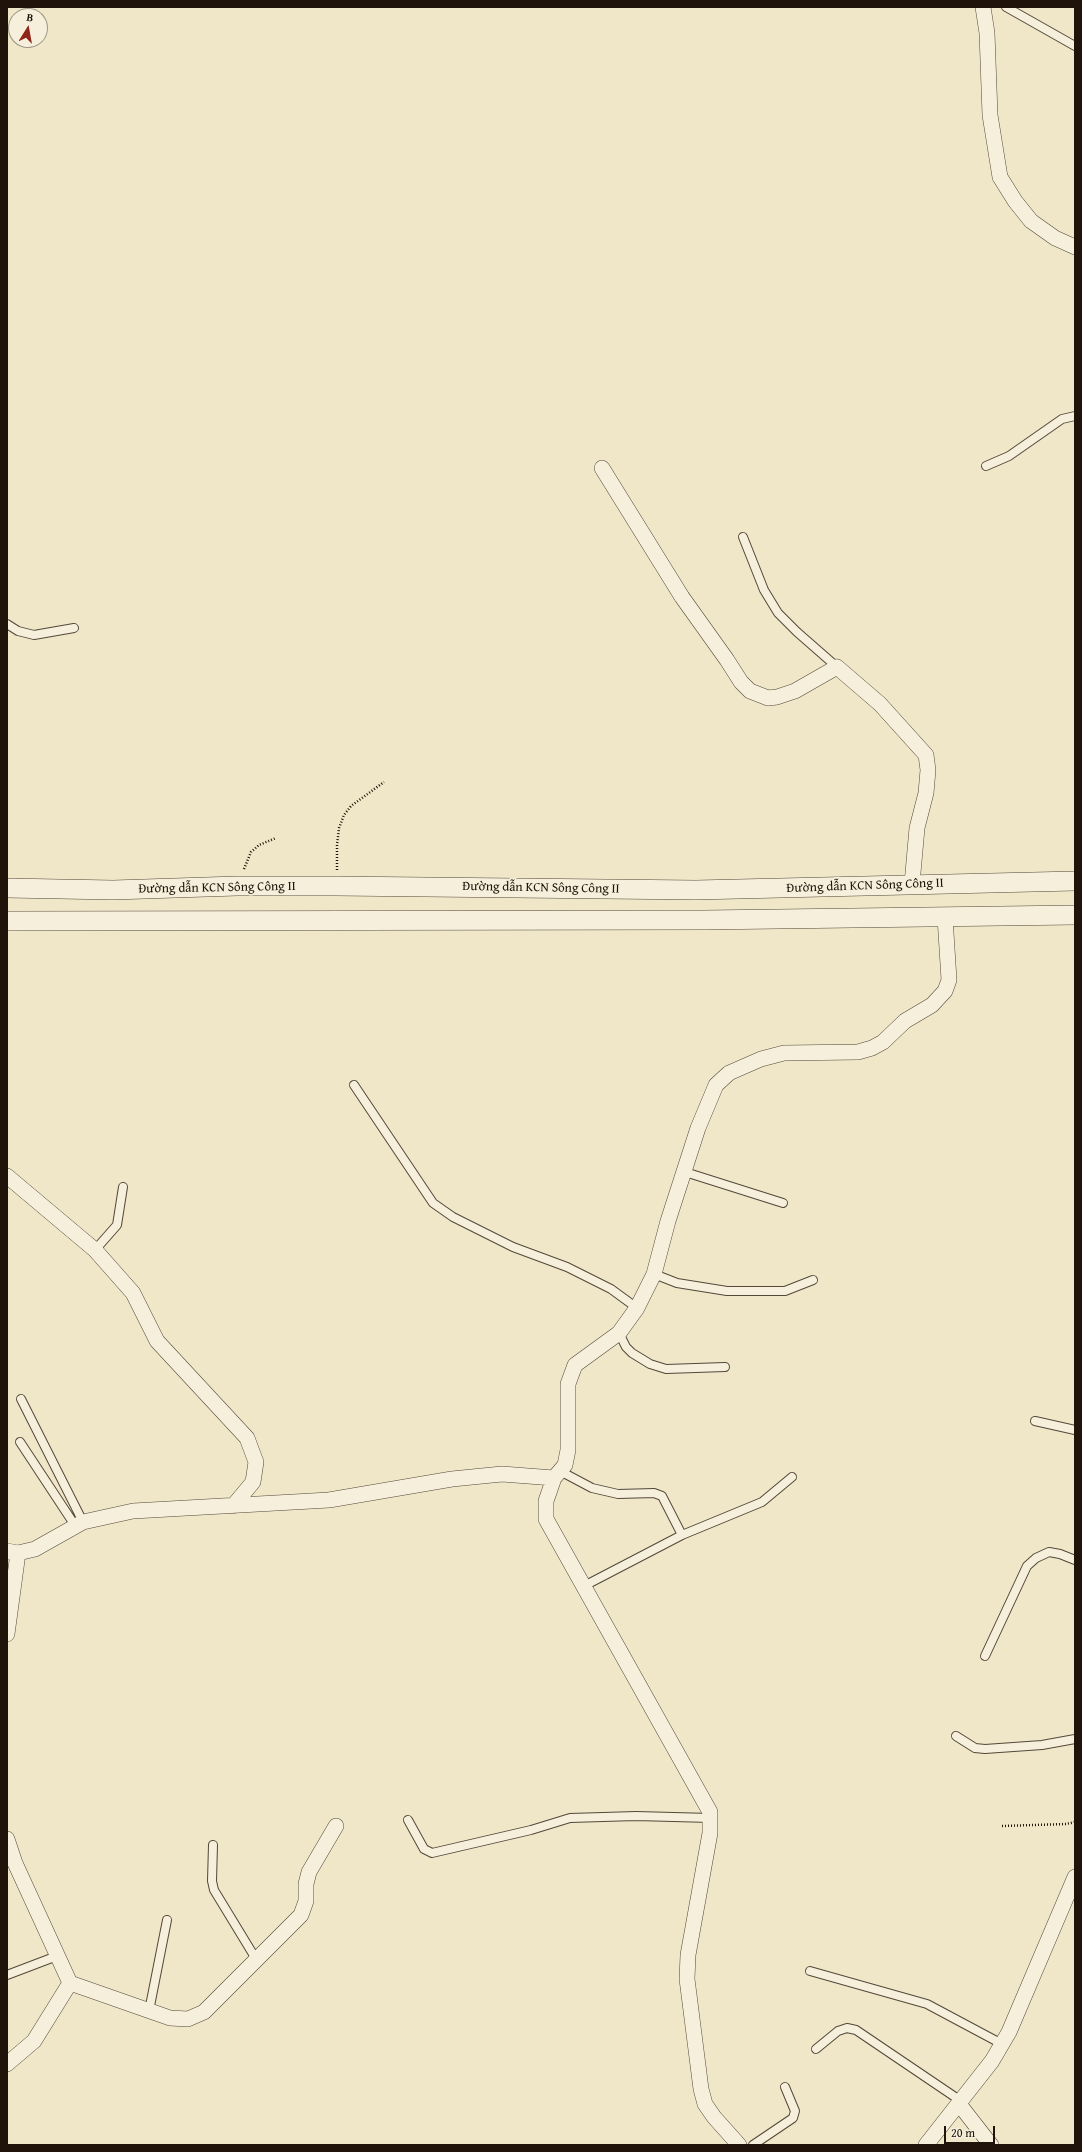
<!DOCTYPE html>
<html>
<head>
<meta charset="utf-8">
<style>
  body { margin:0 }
  #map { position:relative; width:1082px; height:2152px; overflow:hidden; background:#f0e6c8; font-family:"Gentium Book Plus",serif }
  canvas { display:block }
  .frame { position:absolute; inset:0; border:8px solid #201309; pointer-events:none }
  .north { position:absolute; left:8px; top:8px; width:40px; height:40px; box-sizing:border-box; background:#f5efdb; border:1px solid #a09787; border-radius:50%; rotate:11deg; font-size:11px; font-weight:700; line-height:16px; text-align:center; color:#201309 }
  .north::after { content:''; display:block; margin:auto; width:14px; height:18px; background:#8f2418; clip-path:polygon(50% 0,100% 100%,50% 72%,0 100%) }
  .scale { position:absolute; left:944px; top:2126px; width:51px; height:18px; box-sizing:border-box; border:2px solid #201309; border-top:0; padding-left:5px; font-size:12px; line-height:14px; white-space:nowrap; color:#201309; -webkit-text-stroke:3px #f5efdb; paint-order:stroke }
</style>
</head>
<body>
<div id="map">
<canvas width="1082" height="2152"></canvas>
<div class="frame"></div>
<div class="north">B</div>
<div class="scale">20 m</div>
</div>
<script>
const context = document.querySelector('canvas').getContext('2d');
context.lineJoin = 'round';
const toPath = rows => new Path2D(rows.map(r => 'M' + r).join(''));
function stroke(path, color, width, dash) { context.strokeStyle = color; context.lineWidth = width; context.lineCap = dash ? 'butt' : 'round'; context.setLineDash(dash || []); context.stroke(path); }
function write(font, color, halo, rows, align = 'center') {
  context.font = font + ' "Gentium Book Plus",serif'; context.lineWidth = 3.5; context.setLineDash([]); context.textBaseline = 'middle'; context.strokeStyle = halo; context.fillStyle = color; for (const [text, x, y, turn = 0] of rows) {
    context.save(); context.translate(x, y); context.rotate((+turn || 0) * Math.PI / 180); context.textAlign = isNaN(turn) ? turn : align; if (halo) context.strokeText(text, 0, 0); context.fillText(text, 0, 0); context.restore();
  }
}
const service = toPath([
  [1006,7,1075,46],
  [986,466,1009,456,1062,419,1075,416],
  [743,537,764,590,778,613,797,632,837,667],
  [7,624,18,631,34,635,74,628],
  [354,1085,433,1203,453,1217,513,1247,567,1267,611,1289,637,1308],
  [685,1172,783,1203],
  [95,1250,117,1225,123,1187],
  [654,1274,677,1283,727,1291,785,1291,813,1280],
  [619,1333,626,1347,632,1353,650,1364,666,1369,725,1367],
  [21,1399,83,1522],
  [1035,1421,1075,1430],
  [20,1442,76,1527],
  [560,1471,592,1488,618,1494,654,1493,662,1496,682,1535],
  [584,1586,682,1535,762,1502,792,1477],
  [985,1656,1027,1566,1036,1558,1049,1552,1060,1554,1075,1560],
  [956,1736,975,1748,985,1749,1042,1745,1075,1739],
  [408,1820,424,1849,432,1853,531,1830,570,1818,636,1816,711,1818],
  [213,1845,212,1881,214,1890,256,1959],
  [810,1971,927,2004,1002,2044],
  [7,1975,57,1956],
  [149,2011,167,1920],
  [816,2049,838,2031,847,2028,856,2030,961,2101],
  [753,2145,793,2118,795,2111,785,2087]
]);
const minor = toPath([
  [983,7,987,33,990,115,1000,177,1015,201,1031,221,1055,238,1075,247],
  [602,468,682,597,727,660,741,682,750,691,768,698,777,697,795,691,837,667,880,704,926,755,928,770,926,793,917,828,912,884],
  [7,1176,95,1250,133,1293,157,1341,247,1438,256,1462,253,1482,233,1506],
  [7,1551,18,1553,35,1549,83,1522,133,1511,329,1500,452,1479,502,1474,554,1478],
  [7,1634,18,1553],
  [7,1839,15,1863,70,1983,170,2018,188,2019,204,2012,301,1915,306,1901,306,1884,309,1872,336,1826],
  [7,2064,34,2041,70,1983],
  [959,2104,991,2145],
  [739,2145,714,2117,705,2104,701,2089,687,1979,688,1955,710,1833,710,1812,546,1519,546,1501,554,1478,565,1465,568,1450,568,1384,575,1365,619,1333,637,1308,654,1274,668,1221,698,1128,716,1085,729,1073,761,1059,784,1053,858,1052,872,1048,883,1042,905,1021,932,1005,945,991,949,980,945,917],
  [926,2145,992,2061,1009,2032,1075,1877]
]);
const tertiary = toPath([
  [7,888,113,890,237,886,336,886,696,890,1075,881],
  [7,921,704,920,1075,915]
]);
stroke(service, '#544839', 10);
stroke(minor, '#544839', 16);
stroke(tertiary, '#544839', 20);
stroke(toPath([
  [244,869,251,852,259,845,276,838],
  [337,870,337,845,339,828,344,815,351,806,384,782],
  [1002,1826,1066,1824,1075,1822]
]), '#201309', 2.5, [1, 2]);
stroke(service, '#f5efdb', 8);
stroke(minor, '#f5efdb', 15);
stroke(tertiary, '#f5efdb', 19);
write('13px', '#201309', '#f5efdb', [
  ["Đường dẫn KCN Sông Công II",865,886,-2],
  ["Đường dẫn KCN Sông Công II",217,888,-1],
  ["Đường dẫn KCN Sông Công II",541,888,1]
]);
</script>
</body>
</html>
